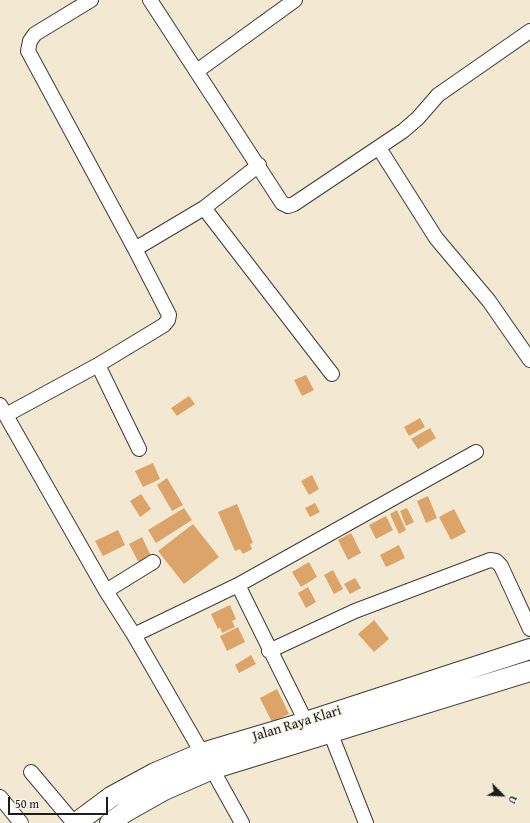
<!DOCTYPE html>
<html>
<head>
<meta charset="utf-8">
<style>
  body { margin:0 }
  #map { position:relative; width:530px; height:823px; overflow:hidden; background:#f3e9d3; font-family:"Gentium Book Plus",serif }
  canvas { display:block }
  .north { position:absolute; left:482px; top:775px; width:40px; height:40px; -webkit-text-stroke:3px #f7f3e8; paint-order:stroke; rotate:114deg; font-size:11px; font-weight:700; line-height:16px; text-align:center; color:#1c1c1c }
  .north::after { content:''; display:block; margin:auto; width:14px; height:18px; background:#1c1c1c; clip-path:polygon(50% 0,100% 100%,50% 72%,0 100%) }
  .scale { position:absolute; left:8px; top:797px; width:100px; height:18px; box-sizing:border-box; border:2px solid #1c1c1c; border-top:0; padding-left:5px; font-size:12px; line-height:14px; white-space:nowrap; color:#1c1c1c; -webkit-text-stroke:3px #f7f3e8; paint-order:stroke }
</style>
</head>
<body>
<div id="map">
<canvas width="530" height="823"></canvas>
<div class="north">U</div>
<div class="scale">50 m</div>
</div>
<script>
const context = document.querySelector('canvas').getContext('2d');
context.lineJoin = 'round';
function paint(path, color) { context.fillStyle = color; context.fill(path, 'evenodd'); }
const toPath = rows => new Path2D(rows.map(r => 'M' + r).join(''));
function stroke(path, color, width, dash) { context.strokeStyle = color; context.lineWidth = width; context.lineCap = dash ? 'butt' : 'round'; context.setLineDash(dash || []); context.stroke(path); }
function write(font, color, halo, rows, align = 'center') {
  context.font = font + ' "Gentium Book Plus",serif'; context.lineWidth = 3; context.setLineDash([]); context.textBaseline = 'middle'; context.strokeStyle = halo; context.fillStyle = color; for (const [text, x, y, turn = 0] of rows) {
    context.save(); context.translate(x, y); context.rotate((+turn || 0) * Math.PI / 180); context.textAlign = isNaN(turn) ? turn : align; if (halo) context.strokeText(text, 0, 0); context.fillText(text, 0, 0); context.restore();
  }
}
paint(toPath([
  [306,375,314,390,302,396,294,380],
  [189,396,195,404,177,416,171,408],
  [420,418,425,427,409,436,404,427],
  [430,428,436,438,418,449,411,439],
  [153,463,160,479,143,487,135,471],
  [312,475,319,489,309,495,301,481],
  [167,478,183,505,172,511,157,485],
  [141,494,151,509,140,517,130,501],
  [428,496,437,518,426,523,417,501],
  [315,503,320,512,310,517,305,508],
  [237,504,253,543,250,544,252,549,243,554,240,549,235,551,218,512],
  [184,508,192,520,156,543,148,530],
  [407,508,414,522,406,526,400,511],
  [454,509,466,532,451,540,439,517],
  [397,510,406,530,399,534,390,514],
  [386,516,393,530,376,539,369,525],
  [193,524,219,557,184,584,158,551],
  [118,530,125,545,103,556,95,541],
  [351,533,361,553,348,560,338,540],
  [142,537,152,558,140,565,129,544],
  [399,545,405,558,386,567,380,555],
  [309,562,317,577,301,587,292,572],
  [333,570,343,589,334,594,324,575],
  [355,578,361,588,350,594,344,584],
  [308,587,316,602,306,608,298,593],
  [230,605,236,619,232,621,235,627,222,633,220,627,218,629,211,614],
  [374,620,389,639,374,652,358,634],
  [238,627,245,642,227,651,220,636],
  [251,655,256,664,239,673,235,665],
  [277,689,289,714,272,722,260,698]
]), '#dca469');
const minor = toPath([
  [150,0,282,203,288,206,294,204,403,131,418,118,438,95,530,31],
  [197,71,295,0],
  [379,148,436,238,489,301,530,360],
  [204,208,332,374],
  [135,249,204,208,259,165],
  [98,365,139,449],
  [0,405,106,591,134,635,202,753],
  [6,415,98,365,164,325,168,320,169,315,135,249,28,51,30,41,35,34,91,0],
  [238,585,306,722],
  [106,591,153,562],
  [134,635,238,585,476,452],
  [269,651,355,611,490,560,496,561,501,566,530,629],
  [330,732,366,823],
  [212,769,242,823],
  [31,772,74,823],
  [0,797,21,823]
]);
const highway = toPath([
  [76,823,111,797,155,773,202,753,306,722,530,649],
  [110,823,125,812,164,790,212,769,530,671]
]);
stroke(minor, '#3c3b37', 16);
stroke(highway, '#3c3b37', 22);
stroke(minor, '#fff', 14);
stroke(highway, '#fff', 20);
write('14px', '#1c1c1c', '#f7f3e8', [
  ["Jalan Raya Klari",297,724,-17]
]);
</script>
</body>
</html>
